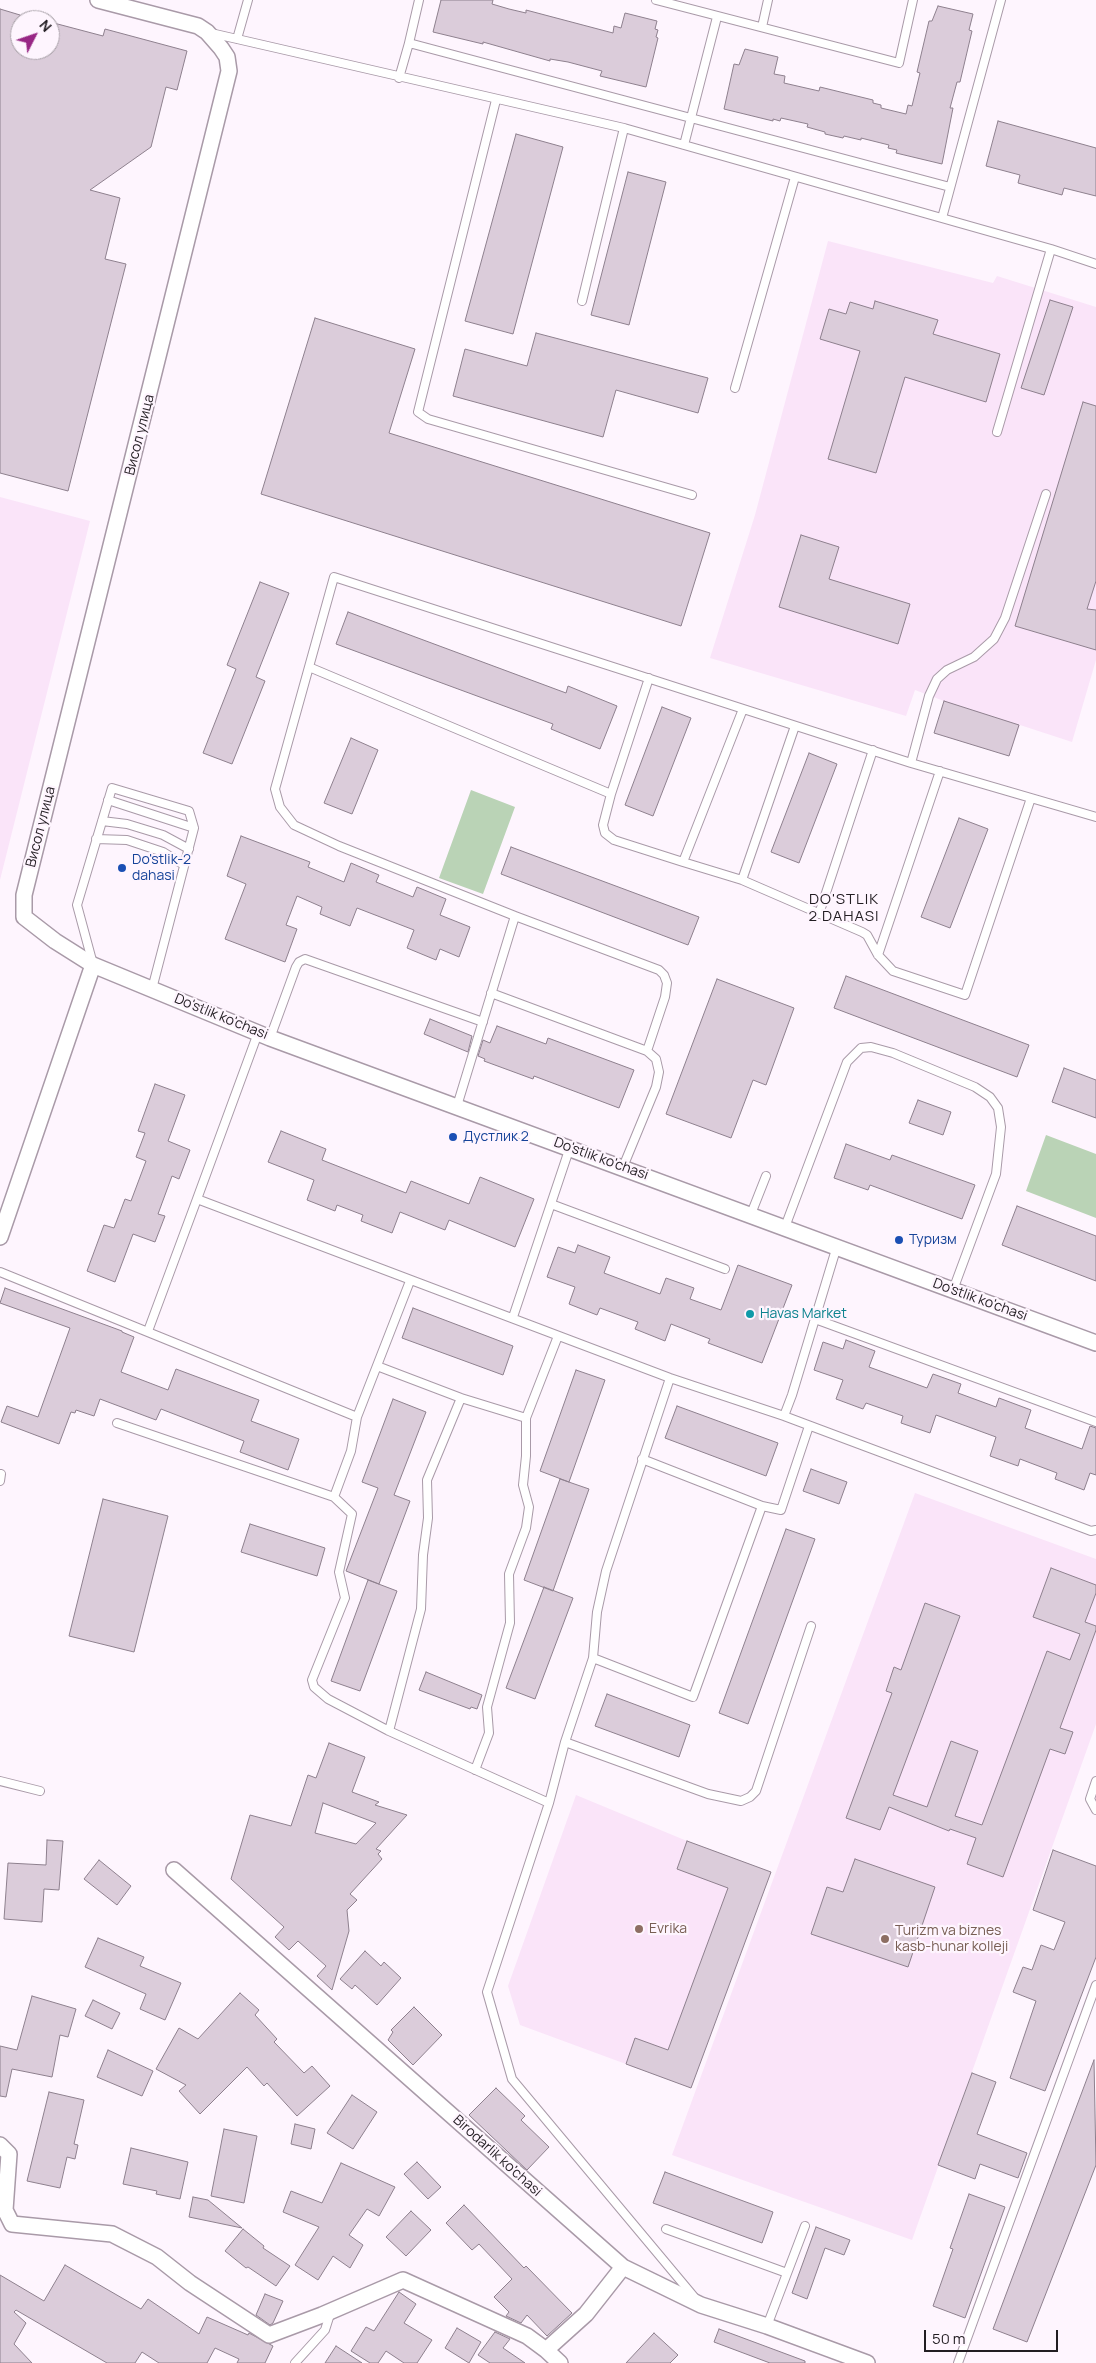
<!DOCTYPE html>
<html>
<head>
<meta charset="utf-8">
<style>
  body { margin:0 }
  #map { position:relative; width:1096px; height:2363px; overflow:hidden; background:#fef5fe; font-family:Manrope,sans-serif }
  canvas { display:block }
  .north { position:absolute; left:10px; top:10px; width:50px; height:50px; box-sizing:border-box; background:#fef5fe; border:1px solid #a69fa6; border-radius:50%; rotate:49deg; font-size:14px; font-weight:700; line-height:20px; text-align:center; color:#221d22 }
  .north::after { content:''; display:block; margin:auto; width:18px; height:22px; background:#982785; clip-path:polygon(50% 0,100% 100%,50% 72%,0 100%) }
  .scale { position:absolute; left:924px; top:2330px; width:134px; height:22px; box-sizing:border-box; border:2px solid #221d22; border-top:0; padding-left:6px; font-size:15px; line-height:18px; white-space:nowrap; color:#221d22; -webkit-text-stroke:4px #fef5fe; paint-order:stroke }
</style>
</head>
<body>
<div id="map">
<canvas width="1096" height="2363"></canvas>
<div class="north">N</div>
<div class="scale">50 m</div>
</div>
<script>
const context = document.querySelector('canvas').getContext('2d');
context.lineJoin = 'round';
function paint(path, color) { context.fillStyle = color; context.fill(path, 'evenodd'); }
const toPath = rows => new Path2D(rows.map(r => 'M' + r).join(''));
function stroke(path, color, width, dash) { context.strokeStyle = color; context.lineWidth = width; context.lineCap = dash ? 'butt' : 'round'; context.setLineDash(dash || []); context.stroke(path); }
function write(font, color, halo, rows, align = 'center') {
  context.font = font + ' Manrope,sans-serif'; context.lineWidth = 4.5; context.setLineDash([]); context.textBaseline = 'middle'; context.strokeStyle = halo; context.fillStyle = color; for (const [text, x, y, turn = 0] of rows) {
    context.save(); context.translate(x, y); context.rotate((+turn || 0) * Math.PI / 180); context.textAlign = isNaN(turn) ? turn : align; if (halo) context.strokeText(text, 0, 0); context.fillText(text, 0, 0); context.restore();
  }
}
paint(toPath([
  [828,241,993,283,997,276,1096,307,1096,660,1072,742,1020,725,1009,756,934,733,944,701,915,690,906,716,710,658,755,515],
  [0,497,90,521,0,880],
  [915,1493,1096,1559,1096,1724,912,2240,672,2155],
  [576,1795,687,1841,771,1872,691,2088,520,2025,508,1986]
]), '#fae4f9');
paint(toPath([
  [471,790,515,807,483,894,439,878],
  [1046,1135,1096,1154,1096,1218,1026,1191]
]), '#bad3b6');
const building = toPath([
  [441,0,493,0,492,4,509,9,526,13,526,10,613,33,614,26,621,28,625,13,657,21,655,29,658,30,656,37,658,38,646,87,600,76,602,71,568,62,550,59,550,61,483,42,483,44,433,32,441,0],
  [938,6,973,14,969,30,972,31,960,82,957,82,950,108,953,108,942,164,896,153,897,150,888,148,889,145,861,138,861,140,844,136,843,138,825,134,825,132,807,127,808,124,781,118,780,121,773,119,773,121,724,109,734,64,739,65,745,49,778,57,774,74,785,76,784,83,819,91,820,87,873,100,873,103,881,105,881,108,906,114,908,105,912,106,920,73,917,72,929,21,932,21,938,6],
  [0,9,20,15,20,50,50,50,50,22,103,36,105,29,187,51,177,90,166,87,151,147,90,190,120,198,105,259,126,264,68,491,0,473,0,9],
  [998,121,1096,148,1096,196,1064,188,1062,195,1018,183,1020,175,986,166,998,121],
  [516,134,563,147,513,334,465,321,516,134],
  [628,172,666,182,629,325,591,315,628,172],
  [1050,300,1073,307,1044,395,1021,388,1050,300],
  [875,301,938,320,933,334,1000,354,986,402,905,377,876,473,828,459,860,351,820,339,829,309,846,314,850,302,873,309,875,301],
  [315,318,415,349,389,433,710,533,681,626,261,494,315,318],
  [536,333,708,378,698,413,616,390,603,437,453,396,465,349,527,366,536,333],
  [1083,402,1096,406,1096,581,1087,609,1096,610,1096,650,1015,626,1083,402],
  [801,535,839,547,829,579,910,604,898,644,779,607,801,535],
  [260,582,289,593,256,677,265,681,232,764,203,753,236,669,227,665,260,582],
  [348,612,566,693,568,686,617,706,600,749,551,729,553,724,336,644,348,612],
  [944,701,1019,725,1009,756,934,733,944,701],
  [662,707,691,718,653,816,625,805,662,707],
  [351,738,378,750,352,814,324,803,351,738],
  [809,753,837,764,799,863,771,852,809,753],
  [959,818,988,829,950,928,921,917,959,818],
  [241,836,310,862,308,867,344,882,351,863,379,875,376,882,413,897,417,887,446,899,440,915,470,927,459,957,440,949,436,960,407,948,414,930,357,908,350,926,320,914,322,907,297,896,286,925,297,929,285,962,225,939,246,884,227,876,241,836],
  [511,847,699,917,688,945,501,874,511,847],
  [846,976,1029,1045,1017,1077,834,1008,846,976],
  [717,979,794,1008,766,1085,753,1080,731,1138,666,1114,717,979],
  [430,1019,472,1036,468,1052,424,1034,430,1019],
  [497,1026,546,1044,548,1038,634,1070,619,1108,534,1076,533,1079,484,1061,485,1059,478,1056,483,1040,490,1043,497,1026],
  [1064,1068,1096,1080,1096,1118,1052,1102,1064,1068],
  [155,1084,185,1095,168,1141,190,1150,179,1179,172,1176,158,1214,165,1216,155,1242,133,1234,115,1282,87,1271,104,1225,114,1228,125,1199,131,1201,146,1161,136,1157,145,1133,138,1131,155,1084],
  [918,1100,951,1112,943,1135,909,1123,918,1100],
  [281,1131,326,1149,322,1160,406,1193,411,1181,469,1204,480,1177,534,1199,515,1247,449,1220,445,1230,400,1212,392,1233,361,1221,363,1215,337,1205,335,1211,307,1200,314,1180,268,1162,281,1131],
  [846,1144,890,1160,892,1155,975,1185,962,1219,870,1185,868,1190,834,1178,846,1144],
  [1017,1206,1096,1236,1096,1281,1002,1245,1017,1206],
  [578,1245,610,1257,604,1273,660,1294,666,1278,694,1288,690,1299,721,1310,738,1265,792,1285,762,1363,708,1343,710,1339,671,1324,665,1341,635,1329,638,1322,600,1308,597,1315,569,1304,575,1287,547,1277,558,1247,575,1253,578,1245],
  [5,1288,122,1331,122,1332,134,1337,121,1372,168,1390,176,1369,259,1400,251,1421,299,1439,288,1470,240,1452,244,1441,161,1409,156,1420,100,1399,94,1416,76,1410,75,1413,71,1412,59,1444,1,1422,7,1406,38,1417,70,1328,0,1303,5,1288],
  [413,1308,513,1346,503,1375,402,1338,413,1308],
  [846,1340,875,1351,869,1367,927,1388,933,1374,961,1384,958,1393,996,1407,999,1398,1031,1410,1025,1428,1082,1449,1090,1426,1096,1428,1096,1475,1090,1473,1084,1490,1055,1479,1057,1473,1020,1459,1018,1466,990,1456,996,1437,936,1415,930,1433,901,1423,903,1416,866,1403,863,1409,836,1399,843,1380,814,1370,823,1342,843,1349,846,1340],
  [576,1370,605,1380,569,1482,540,1471,576,1370],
  [393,1399,426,1412,394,1495,410,1501,379,1584,346,1571,378,1488,362,1482,393,1399],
  [677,1406,778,1443,766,1476,665,1438,677,1406],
  [811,1469,847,1482,839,1504,803,1491,811,1469],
  [560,1479,589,1489,553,1591,524,1580,560,1479],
  [103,1499,168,1516,134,1652,69,1636,103,1499],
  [250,1524,325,1548,317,1576,241,1552,250,1524],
  [786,1529,815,1539,748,1724,719,1713,786,1529],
  [1051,1568,1096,1585,1096,1593,1085,1622,1096,1626,1096,1630,1060,1728,1073,1732,1065,1754,1050,1749,1003,1877,967,1864,976,1838,950,1829,949,1831,889,1807,880,1830,846,1818,892,1693,886,1691,894,1667,901,1670,925,1603,960,1616,893,1795,927,1807,951,1741,978,1751,955,1816,982,1825,1047,1651,1070,1660,1080,1634,1033,1617,1051,1568],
  [368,1580,397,1591,360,1691,331,1681,368,1580],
  [544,1587,573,1598,535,1699,506,1688,544,1587],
  [426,1672,482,1695,477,1709,471,1707,470,1709,419,1690,426,1672],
  [607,1694,690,1725,679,1757,595,1726,607,1694],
  [329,1743,365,1757,352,1792,379,1802,375,1805,407,1815,376,1849,381,1851,378,1854,382,1859,350,1894,357,1900,347,1910,349,1931,332,1990,317,1976,326,1966,298,1941,289,1950,275,1937,284,1927,231,1879,250,1815,291,1826,308,1775,316,1778,329,1743],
  [323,1803,376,1823,356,1844,315,1833,323,1803],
  [47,1840,63,1841,59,1890,44,1889,42,1922,4,1919,8,1863,46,1865,47,1840],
  [687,1841,771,1872,691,2088,626,2064,635,2038,668,2050,728,1888,677,1869,687,1841],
  [1053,1850,1096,1866,1096,1957,1045,2091,1010,2078,1036,2001,1013,1992,1023,1967,1032,1970,1041,1945,1054,1950,1065,1922,1033,1910,1053,1850],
  [855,1859,935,1887,908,1967,811,1934,827,1887,843,1892,855,1859],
  [99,1860,131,1886,117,1905,84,1879,99,1860],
  [98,1938,144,1957,140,1966,181,1983,165,2020,140,2009,146,1994,85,1967,98,1938],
  [365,1951,381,1966,384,1962,401,1978,377,2005,355,1985,352,1989,340,1979,365,1951],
  [240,1993,259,2010,255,2015,277,2039,274,2042,304,2073,312,2066,330,2086,297,2116,267,2083,264,2086,247,2067,200,2114,179,2091,186,2085,156,2069,179,2028,198,2039,240,1993],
  [32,1996,76,2009,68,2037,60,2035,52,2077,12,2069,6,2097,0,2096,0,2046,17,2050,32,1996],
  [93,2000,120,2013,112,2029,85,2016,93,2000],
  [414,2007,442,2035,413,2065,388,2040,393,2032,391,2030,414,2007],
  [108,2050,153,2071,142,2096,97,2077,108,2050],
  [1094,2060,1096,2165,1027,2342,993,2329,1094,2060],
  [972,2073,996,2082,977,2134,1027,2153,1018,2178,980,2164,975,2179,938,2165,972,2073],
  [496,2088,525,2116,521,2120,549,2147,527,2170,469,2115,496,2088],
  [49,2092,84,2100,74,2144,78,2145,75,2159,67,2157,60,2188,27,2181,49,2092],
  [352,2095,377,2112,353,2149,327,2133,352,2095],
  [295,2124,315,2129,311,2149,291,2144,295,2124],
  [224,2129,257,2136,244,2203,211,2196,224,2129],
  [131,2148,188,2162,180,2199,156,2194,157,2191,123,2184,131,2148],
  [417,2162,441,2187,428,2199,404,2174,417,2162],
  [341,2163,395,2187,379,2216,367,2209,349,2235,363,2245,350,2268,333,2256,318,2280,295,2265,319,2227,283,2212,291,2191,322,2203,341,2163],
  [665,2172,773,2212,762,2243,653,2203,665,2172],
  [969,2194,1005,2207,965,2318,933,2306,953,2249,950,2248,969,2194],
  [193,2197,208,2200,242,2228,189,2217,193,2197],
  [464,2205,524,2268,526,2266,572,2313,547,2336,527,2315,521,2323,506,2316,509,2312,494,2297,512,2279,479,2244,472,2250,446,2223,464,2205],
  [411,2211,431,2230,406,2256,386,2237,411,2211],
  [816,2227,850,2240,844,2255,825,2248,807,2299,792,2293,816,2227],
  [243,2229,264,2246,263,2248,290,2266,276,2286,248,2267,246,2268,225,2251,243,2229],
  [65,2265,141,2309,148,2299,199,2334,207,2317,248,2335,249,2333,273,2346,265,2363,237,2363,239,2359,215,2348,207,2363,159,2363,142,2352,135,2363,107,2363,16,2310,14,2312,26,2323,14,2344,32,2363,0,2363,0,2275,44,2301,65,2265],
  [399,2292,416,2304,404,2323,432,2340,417,2363,404,2363,386,2351,378,2363,370,2363,351,2351,366,2327,374,2331,399,2292],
  [265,2294,283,2301,273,2323,270,2325,256,2315,265,2294],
  [457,2328,481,2342,469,2363,445,2348,457,2328],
  [719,2329,805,2361,805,2363,770,2363,714,2342,719,2329],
  [495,2332,510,2339,503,2348,525,2363,490,2363,478,2355,495,2332],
  [654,2333,678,2355,670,2363,626,2363,654,2333],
  [336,2346,362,2363,325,2363,336,2346]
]);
paint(building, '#dbccda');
stroke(building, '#8e808e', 1);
const service = toPath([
  [419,0,409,43,950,187],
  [656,0,899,63,913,0],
  [762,27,768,0],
  [211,33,624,128,1051,249,1096,264],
  [237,39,248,0],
  [399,78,409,43],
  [496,100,418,412,428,419,692,495],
  [684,145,717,17],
  [942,218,1001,0],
  [582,301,624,128],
  [735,388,795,177],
  [997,432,1051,249],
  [309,667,611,794,649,678],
  [911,763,929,696,937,679,947,670,974,657,994,639,1005,618,1046,494],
  [611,794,603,825,605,833,614,840,683,862,743,709],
  [108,800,194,828],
  [102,821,127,824,163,835,189,849],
  [96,839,127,840,163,852,184,865],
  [683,862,742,880,862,932,867,935,878,955,893,971,965,995,1031,798],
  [742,880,795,726],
  [819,914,873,750],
  [515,916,659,970,664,975,667,983,665,997,647,1051],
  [878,955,940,771],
  [93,964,77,905,112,788,189,811,194,828,152,989],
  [491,993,647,1051,656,1059,659,1072,656,1087,623,1167],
  [270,1038,296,967,299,962,305,959,483,1022],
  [457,1106,515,916,339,846,294,825,280,807,275,789,334,577,911,763,1096,817],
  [197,1199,258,1033],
  [551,1204,725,1269],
  [751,1214,766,1176],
  [785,1227,847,1062,861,1048,871,1047,893,1053,975,1087,990,1097,998,1108,1001,1127,996,1174,953,1290],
  [0,1272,357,1417],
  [513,1317,570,1147],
  [815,1319,1096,1422],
  [148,1331,197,1199,670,1378,784,1416,1091,1531,1096,1530],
  [377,1366,461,1398,526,1418,558,1336],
  [784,1416,792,1395,837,1246],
  [117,1423,334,1497,352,1514,339,1572,345,1598,312,1680,314,1687,328,1699,389,1731,549,1803],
  [642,1459,762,1506],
  [0,1481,1,1474],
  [334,1497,351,1451,357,1417,410,1281],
  [593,1658,597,1612,606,1571,670,1378],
  [389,1731,421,1609,423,1555,428,1518,427,1480,461,1398],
  [565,1742,708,1794,741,1801,750,1797,756,1791,811,1626],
  [475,1770,489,1733,487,1707,510,1623,509,1574,526,1528,529,1507,523,1485,526,1456,526,1418],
  [0,1781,40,1791],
  [1096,1781,1090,1799,1096,1810],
  [666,2229,787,2273],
  [695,2298,512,2079,487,1992,549,1803,565,1742,593,1658,693,1697,762,1506,781,1510,809,1426],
  [767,2326,805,2226],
  [295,2363,325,2330,331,2311],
  [958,2363,1096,1985]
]);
const minor = toPath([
  [98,0,198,26,207,32,221,48,227,57,229,71,24,895,24,917,55,941,93,965,270,1038,1096,1343],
  [0,1237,93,965],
  [174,1870,623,2267,701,2305,767,2326,867,2363],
  [0,2145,9,2154,5,2210,12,2224,112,2234,157,2257,190,2283,269,2335,322,2315,403,2280,527,2336,546,2350,560,2363],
  [546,2350,586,2314,623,2267]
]);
stroke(service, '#a99aa8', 10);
stroke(minor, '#a99aa8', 18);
stroke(service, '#fff', 8);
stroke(minor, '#fff', 15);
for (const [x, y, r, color] of [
  [122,868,5,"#1a4fb4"],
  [453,1137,5,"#1a4fb4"],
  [899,1240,5,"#1a4fb4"],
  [750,1314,5,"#0f9aa8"],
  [639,1929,5,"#8d6e63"],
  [885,1939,5,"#8d6e63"]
]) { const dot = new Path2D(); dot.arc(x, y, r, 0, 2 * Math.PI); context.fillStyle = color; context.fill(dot); stroke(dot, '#fef5fe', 2); }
write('14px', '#221d22', '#fef5fe', [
  ["Висол улица",140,435,-76],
  ["Висол улица",41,827,-76],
  ["Do'stlik ko'chasi",221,1017,22],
  ["Do'stlik ko'chasi",601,1159,20],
  ["Do'stlik ko'chasi",980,1300,20],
  ["Birodarlik ko'chasi",497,2156,42]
]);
write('14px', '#164399', '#fef5fe', [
  ["Do'stlik-2",132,860],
  ["dahasi",132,876],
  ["Дустлик 2",463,1137],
  ["Туризм",909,1240]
], 'left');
write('14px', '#0d838f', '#fef5fe', [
  ["Havas Market",760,1314]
], 'left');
write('14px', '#785e54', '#fef5fe', [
  ["Evrika",649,1929],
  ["Turizm va biznes",895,1931],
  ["kasb-hunar kolleji",895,1947]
], 'left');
context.letterSpacing = '1px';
write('15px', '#221d22', '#fef5fe', [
  ["DO'STLIK",844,900],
  ["2 DAHASI",844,917]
]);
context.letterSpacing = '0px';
</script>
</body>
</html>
